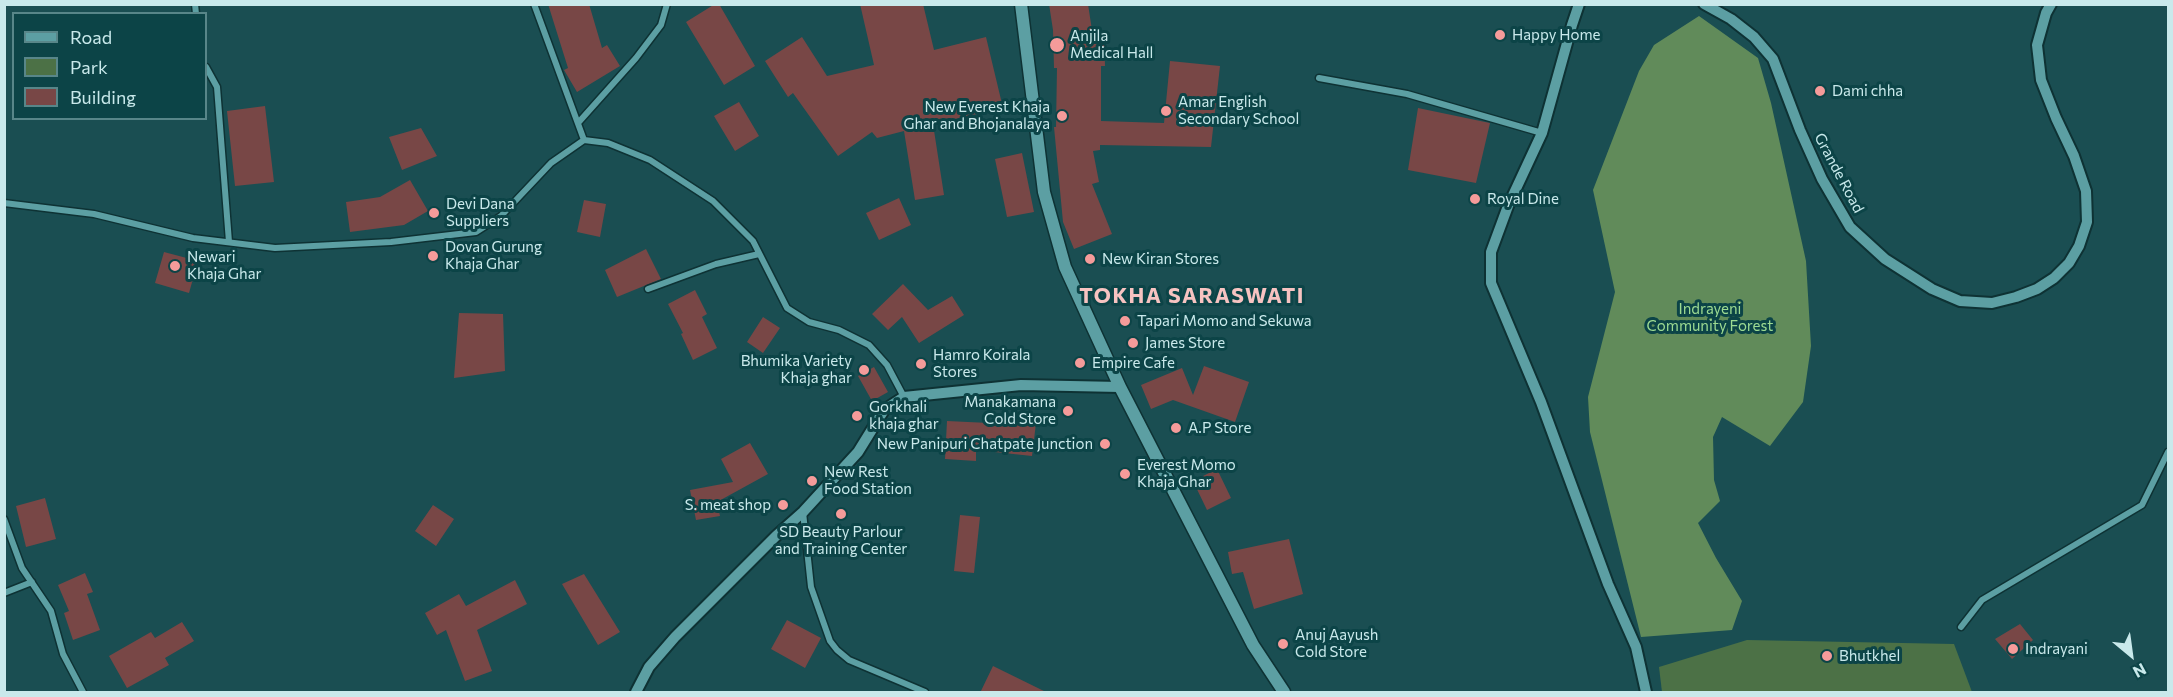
<!DOCTYPE html>
<html>
<head>
<meta charset="utf-8">
<style>
  body { margin:0 }
  #map { position:relative; width:2173px; height:697px; overflow:hidden; background:#1a4e52; font-family:Commissioner,sans-serif }
  canvas { display:block }
  .frame { position:absolute; inset:0; border:6px solid #c9e9eb; pointer-events:none }
  .legend { position:absolute; left:12px; top:12px; width:195px; height:108px; box-sizing:border-box; background:#0c4447; border:2px solid #588689; margin:0; padding:8px 10px; list-style:none; font-size:18px; color:#c9e9eb }
  .legend li { display:flex; align-items:center; gap:12px; height:30px }
  .legend b { width:30px; border:2px solid #588689 }
  .north { position:absolute; left:2101px; top:625px; width:60px; height:60px; -webkit-text-stroke:4px #0c4447; paint-order:stroke; rotate:151deg; font-size:16px; font-weight:700; line-height:24px; text-align:center; color:#c9e9eb }
  .north::after { content:''; display:block; margin:auto; width:21px; height:27px; background:#c9e9eb; clip-path:polygon(50% 0,100% 100%,50% 72%,0 100%) }
</style>
</head>
<body>
<div id="map">
<canvas width="2173" height="697"></canvas>
<div class="frame"></div>
<ul class="legend">
<li><b style="height:8px;background:#5c9fa3"></b>Road</li>
<li><b style="height:16px;background:#4c7146"></b>Park</li>
<li><b style="height:16px;background:#784746"></b>Building</li>
</ul>
<div class="north">N</div>
</div>
<script>
const context = document.querySelector('canvas').getContext('2d');
context.lineJoin = 'round';
function paint(path, color) { context.fillStyle = color; context.fill(path, 'evenodd'); }
const toPath = rows => new Path2D(rows.map(r => 'M' + r).join(''));
function stroke(path, color, width, dash) { context.strokeStyle = color; context.lineWidth = width; context.lineCap = dash ? 'butt' : 'round'; context.setLineDash(dash || []); context.stroke(path); }
function write(font, color, halo, rows, align = 'center') {
  context.font = font + ' Commissioner,sans-serif'; context.lineWidth = 6; context.setLineDash([]); context.textBaseline = 'middle'; context.strokeStyle = halo; context.fillStyle = color; for (const [text, x, y, turn = 0] of rows) {
    context.save(); context.translate(x, y); context.rotate((+turn || 0) * Math.PI / 180); context.textAlign = isNaN(turn) ? turn : align; if (halo) context.strokeText(text, 0, 0); context.fillText(text, 0, 0); context.restore();
  }
}
paint(toPath([
  [1747,640,1954,644,1972,692,1662,692,1659,667]
]), '#4c7146');
paint(toPath([
  [1699,16,1758,58,1771,103,1806,261,1811,346,1803,402,1770,446,1722,417,1713,437,1714,480,1720,501,1698,523,1716,558,1742,601,1732,630,1641,637,1590,432,1588,397,1615,292,1593,190,1639,71,1654,45]
]), '#618b5a');
paint(toPath([
  [548,4,589,4,602,48,607,45,620,66,577,92,564,70,568,68],
  [715,4,719,4,755,66,724,85,686,22],
  [860,4,923,4,934,50,986,37,1003,108,933,124,944,195,915,200,904,131,877,138,872,132,838,156,793,93,788,97,765,61,802,37,827,76,874,65],
  [1049,4,1088,4,1093,37,1104,36,1105,66,1101,66,1101,121,1164,123,1170,61,1220,66,1211,147,1100,145,1100,150,1093,151,1099,182,1092,184,1112,234,1074,249,1063,222,1054,127,1056,127,1057,68,1054,68,1053,30],
  [739,102,759,136,735,151,714,116],
  [265,106,274,182,235,186,227,111],
  [1418,108,1490,123,1476,183,1408,170],
  [421,128,437,156,402,170,389,137],
  [1022,153,1034,212,1007,217,995,159],
  [410,180,428,211,404,225,350,232,346,202,380,197],
  [899,198,911,225,879,240,866,213],
  [584,200,606,204,600,237,577,232],
  [646,249,661,279,617,297,605,270],
  [164,252,198,261,189,293,155,283],
  [903,284,928,310,952,296,964,315,919,343,902,317,888,330,872,314],
  [695,290,707,314,702,317,717,348,693,360,681,334,683,333,668,304],
  [459,313,503,314,505,371,454,378],
  [763,317,780,328,763,353,747,342],
  [1204,366,1249,382,1235,422,1173,400,1151,409,1141,385,1182,368,1193,395],
  [874,367,888,392,872,401,858,376],
  [1012,412,1037,415,1032,456,976,450,976,461,945,459,947,421,1010,424],
  [750,443,768,474,717,502,720,516,696,520,690,490,733,482,721,459],
  [1217,469,1231,498,1207,510,1193,481],
  [45,498,56,539,26,547,16,506],
  [433,505,454,519,436,546,415,531],
  [960,515,980,517,974,573,954,571],
  [1289,539,1303,594,1254,609,1243,572,1232,574,1228,552],
  [85,573,93,592,87,594,100,630,73,640,64,613,69,611,58,585],
  [584,574,620,632,598,645,562,584],
  [515,580,527,604,477,630,492,671,465,681,446,630,437,635,425,613,459,594,466,606],
  [787,620,821,638,805,668,771,649],
  [182,622,194,641,165,658,169,665,127,688,109,656,151,632,155,638],
  [2020,624,2033,640,2012,659,1995,639],
  [993,666,1048,693,980,693]
]), '#784746');
const minor = toPath([
  [195,4,196,14],
  [534,4,584,140],
  [206,67,217,87,229,242],
  [1319,78,1407,94,1542,133],
  [578,123,636,58,661,25,667,4],
  [4,203,94,214,193,238,275,248,391,242,476,232,501,216,551,163,584,140,608,143,650,160,713,201,753,241,787,308,809,322,839,330,869,345,887,365,904,397],
  [648,289,716,264,759,254],
  [803,512,811,587,830,641,837,650,849,660,925,692],
  [4,519,22,568,51,611,63,654,83,692],
  [4,593,32,582],
  [1961,627,1982,600,2142,505,2168,452]
]);
const tertiary = toPath([
  [1579,4,1572,25,1542,133,1508,206,1491,252,1491,283,1541,402,1608,584,1636,647,1646,692],
  [1704,4,1731,19,1754,37,1773,59,1800,130,1822,179,1850,227,1885,259,1932,289,1960,301,1992,303,2016,297,2037,289,2054,278,2069,263,2079,246,2087,222,2086,191,2074,156,2056,118,2041,80,2037,45,2046,13,2051,4],
  [636,692,649,667,675,637,776,536,803,512,858,452,884,410,904,397,1021,385,1120,387]
]);
const secondary = toPath([
  [1021,4,1044,192,1065,267,1120,387,1253,645,1284,692]
]);
stroke(minor, '#0e3234', 9);
stroke(tertiary, '#0e3234', 14);
stroke(secondary, '#0e3234', 15);
stroke(minor, '#5c9fa3', 6);
stroke(tertiary, '#5c9fa3', 10);
stroke(secondary, '#5c9fa3', 12);
for (const [x, y, r, color] of [
  [1500,35,6,"#f59b9a"],
  [1057,45,8,"#f59b9a"],
  [1820,91,6,"#f59b9a"],
  [1166,111,6,"#f59b9a"],
  [1062,116,6,"#f59b9a"],
  [1475,199,6,"#f59b9a"],
  [434,213,6,"#f59b9a"],
  [433,256,6,"#f59b9a"],
  [1090,259,6,"#f59b9a"],
  [175,266,6,"#f59b9a"],
  [1125,321,6,"#f59b9a"],
  [1133,343,6,"#f59b9a"],
  [1080,363,6,"#f59b9a"],
  [921,364,6,"#f59b9a"],
  [864,370,6,"#f59b9a"],
  [1068,411,6,"#f59b9a"],
  [857,416,6,"#f59b9a"],
  [1176,428,6,"#f59b9a"],
  [1105,444,6,"#f59b9a"],
  [1125,474,6,"#f59b9a"],
  [812,481,6,"#f59b9a"],
  [783,505,6,"#f59b9a"],
  [841,514,6,"#f59b9a"],
  [1283,644,6,"#f59b9a"],
  [2013,649,6,"#f59b9a"],
  [1827,656,6,"#f59b9a"]
]) { const dot = new Path2D(); dot.arc(x, y, r, 0, 2 * Math.PI); context.fillStyle = color; context.fill(dot); stroke(dot, '#0c4447', 2); }
write('15px', '#c9e9eb', '#0c4447', [
  ["Happy Home",1512,35],
  ["Anjila",1070,36],
  ["Medical Hall",1070,53],
  ["Dami chha",1832,91],
  ["Amar English",1178,102],
  ["Secondary School",1178,119],
  ["New Everest Khaja",1050,107,"right"],
  ["Ghar and Bhojanalaya",1050,124,"right"],
  ["Royal Dine",1487,199],
  ["Devi Dana",446,204],
  ["Suppliers",446,221],
  ["Dovan Gurung",445,247],
  ["Khaja Ghar",445,264],
  ["Newari",187,257],
  ["Khaja Ghar",187,274],
  ["New Kiran Stores",1102,259],
  ["Tapari Momo and Sekuwa",1137,321],
  ["James Store",1145,343],
  ["Hamro Koirala",933,355],
  ["Stores",933,372],
  ["Bhumika Variety",852,361,"right"],
  ["Khaja ghar",852,378,"right"],
  ["Empire Cafe",1092,363],
  ["Manakamana",1056,402,"right"],
  ["Cold Store",1056,419,"right"],
  ["Gorkhali",869,407],
  ["khaja ghar",869,424],
  ["A.P Store",1188,428],
  ["New Panipuri Chatpate Junction",1093,444,"right"],
  ["Everest Momo",1137,465],
  ["Khaja Ghar",1137,482],
  ["New Rest",824,472],
  ["Food Station",824,489],
  ["S. meat shop",771,505,"right"],
  ["SD Beauty Parlour",841,532,"center"],
  ["and Training Center",841,549,"center"],
  ["Anuj Aayush",1295,635],
  ["Cold Store",1295,652],
  ["Indrayani",2025,649],
  ["Bhutkhel",1839,656]
], 'left');
write('15px', '#c9e9eb', '#0c4447', [
  ["Grande Road",1839,173,62]
]);
write('15px', '#9ddb92', '#0c4447', [
  ["Indrayeni",1710,309],
  ["Community Forest",1710,326]
]);
context.letterSpacing = '1.5px';
write('bold 21px', '#f7c3c1', '#0c4447', [
  ["TOKHA SARASWATI",1192,296]
]);
context.letterSpacing = '0px';
</script>
</body>
</html>
